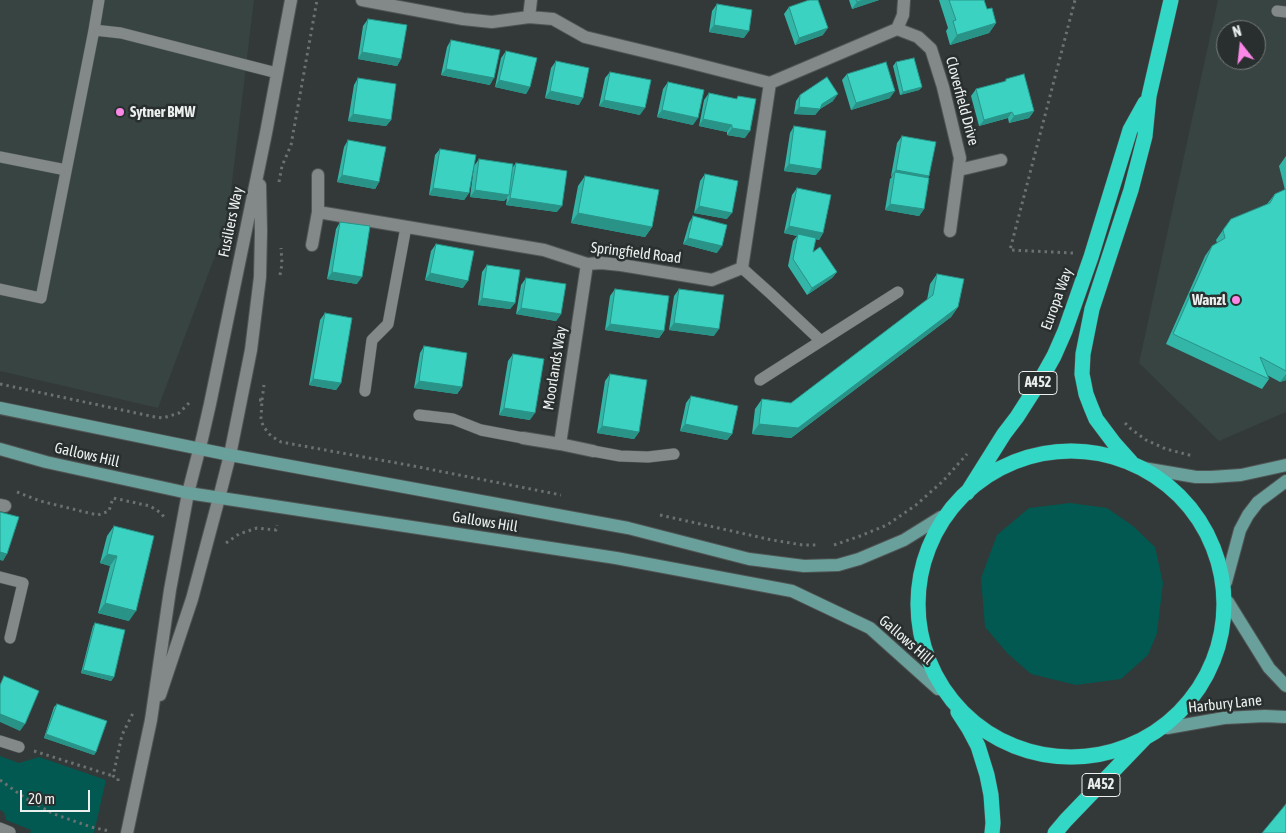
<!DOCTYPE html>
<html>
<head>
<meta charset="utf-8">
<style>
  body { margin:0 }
  #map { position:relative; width:1286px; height:833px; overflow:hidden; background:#333938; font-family:"Asap Condensed",sans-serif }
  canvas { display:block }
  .north { position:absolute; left:1216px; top:20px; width:50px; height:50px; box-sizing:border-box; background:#292f2e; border:1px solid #777c7b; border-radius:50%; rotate:344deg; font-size:14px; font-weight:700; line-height:20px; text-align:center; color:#ebefee }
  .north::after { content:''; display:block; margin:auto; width:18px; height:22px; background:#fb87e6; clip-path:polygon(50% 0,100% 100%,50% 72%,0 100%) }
  .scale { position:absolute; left:20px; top:790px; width:70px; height:22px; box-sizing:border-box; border:2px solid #ebefee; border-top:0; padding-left:6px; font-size:15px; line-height:18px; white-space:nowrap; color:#ebefee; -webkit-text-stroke:4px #292f2e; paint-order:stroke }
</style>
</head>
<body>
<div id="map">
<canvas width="1286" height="833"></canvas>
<div class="north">N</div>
<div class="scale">20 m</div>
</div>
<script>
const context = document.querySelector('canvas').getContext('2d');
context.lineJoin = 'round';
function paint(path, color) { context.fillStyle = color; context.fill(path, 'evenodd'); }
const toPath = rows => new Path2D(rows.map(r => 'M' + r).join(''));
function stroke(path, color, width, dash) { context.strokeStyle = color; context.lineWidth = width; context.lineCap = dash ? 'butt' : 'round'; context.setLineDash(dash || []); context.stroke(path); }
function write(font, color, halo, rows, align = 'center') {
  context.font = font + ' "Asap Condensed",sans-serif'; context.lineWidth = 5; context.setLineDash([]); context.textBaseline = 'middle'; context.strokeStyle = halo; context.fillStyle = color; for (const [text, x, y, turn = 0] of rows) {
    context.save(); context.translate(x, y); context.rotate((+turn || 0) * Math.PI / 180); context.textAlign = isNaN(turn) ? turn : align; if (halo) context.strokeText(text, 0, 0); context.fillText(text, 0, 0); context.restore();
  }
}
paint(toPath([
  [0,0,254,0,227,224,158,408,0,371],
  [1218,0,1286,0,1286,412,1219,441,1139,363],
  [1226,30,1256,30,1256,60,1226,60]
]), '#374442');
paint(toPath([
  [1070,503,1107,508,1133,526,1155,547,1163,583,1157,633,1148,655,1121,679,1076,685,1031,674,1008,654,985,627,981,578,997,535,1029,508],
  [0,756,19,763,39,757,106,780,94,833,30,833,31,830,6,820,4,812,0,810]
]), '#015951');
const lane = toPath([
  [1277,11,1286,12],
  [94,30,99,0],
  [0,157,66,170],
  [742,268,771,294,821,341,898,292],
  [0,289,41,298,94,30,121,33,277,73],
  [760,380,821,341],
  [365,391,372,340,388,324,406,227],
  [419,415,453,419,481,430,523,438],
  [593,451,620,456,648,457,674,454],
  [0,577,23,583,10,638],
  [0,741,19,747],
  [0,828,10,832]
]);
const street = toPath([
  [362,0,463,19,492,22,529,17],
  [531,0,529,17,553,19,585,37,680,60,770,83,897,29,903,15,904,0],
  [897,29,918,37,931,49,943,87,960,158,950,231],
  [959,170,1001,160],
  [318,175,318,212,544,250,587,264,601,263,621,265,712,280,742,268,770,83],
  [312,245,318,212],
  [587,264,560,444,593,451],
  [523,438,560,444],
  [0,505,5,506],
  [160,695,192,599,219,498,230,455,251,350,260,277,261,231,260,185],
  [127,833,151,720,170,590,188,493,202,439,210,404,266,133,291,0]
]);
const secondary = toPath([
  [0,408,230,455,628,528,749,559,804,566,838,565,859,559,904,540,941,517],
  [0,449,46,462,188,493,616,558,792,591,870,628,938,689],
  [1143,468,1196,477,1211,477,1241,475,1286,465],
  [1226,582,1240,530,1248,515,1258,502,1286,481],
  [1228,602,1269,668,1286,686],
  [1167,728,1224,718,1265,716,1286,717]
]);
const highway = toPath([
  '918 604a153 153 0 1 1 306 0a153 153 0 1 1-306 0Z',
  [1131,462,1114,443,1096,419,1091,407,1086,394,1082,374,1083,354,1092,309,1131,190,1145,136,1149,96,1171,0],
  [967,493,1004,434,1017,417,1040,381,1054,356,1065,331,1091,257,1130,130,1145,103],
  [958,712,969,729,978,746,987,775,991,795,993,823,992,833],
  [1055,833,1066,820,1145,738]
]);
stroke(lane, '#505655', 12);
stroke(street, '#505655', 14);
stroke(secondary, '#505655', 14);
stroke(highway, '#505655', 16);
stroke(toPath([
  [279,182,282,166,291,145,317,0],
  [1073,253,1010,250,1075,0],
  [280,275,282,264,281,248],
  [0,384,155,417,163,418,179,413,191,401],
  [259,400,262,400,261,418,263,426,271,436,281,442,408,465,561,495],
  [262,400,264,385],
  [1125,423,1131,429,1146,440,1166,449,1193,456],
  [17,492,40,501,89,513,98,515,109,511,113,498,150,506,161,513,164,517],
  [660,515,772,540,803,545,818,545],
  [226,543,239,534,257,528,276,530,277,525],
  [834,545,860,536,887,525,916,505,943,481,967,454],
  [34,751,113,776],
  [0,780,25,798,54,814,91,827,109,831],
  [118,781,118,778,113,776,122,735,133,713]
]), '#6b7170', 3, [2.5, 4]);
stroke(lane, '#828988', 11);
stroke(street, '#828988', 12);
stroke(secondary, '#6aa09b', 12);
stroke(highway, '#33d7c6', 15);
paint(toPath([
  [849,0,879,0,852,9],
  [939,0,984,0,987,9,996,23,989,33,950,45,946,31,948,28],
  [717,4,744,38,709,32,712,11],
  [789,7,823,35,795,45,784,14],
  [368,19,401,59,397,66,358,59,363,26],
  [451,40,490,85,441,75,447,47],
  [506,51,530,87,526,94,495,87,501,58],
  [556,61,579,105,545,98,551,68],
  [896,62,922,87,919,90,900,95,893,66],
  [610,72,640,115,599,106,605,78],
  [847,74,890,98,851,110,842,80],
  [358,78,391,120,386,126,348,121,354,85],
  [1006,79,1034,111,1029,118,1009,123,1008,118,979,126,971,96,976,89,1004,82],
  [668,82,693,125,657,117,663,89],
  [709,93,736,99,738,96,745,138,727,135,727,132,699,126,704,100],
  [800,95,833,101,820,109,815,115,794,114,796,101],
  [794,126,816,175,784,171,790,133],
  [902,136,929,176,928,177,924,209,919,216,885,210,890,179,892,177,891,176,897,143],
  [348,140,379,182,375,189,337,182,344,147],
  [440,149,469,193,464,200,429,195,435,155],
  [1286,156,1286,380,1280,382,1267,375,1269,379,1262,389,1166,344,1205,256,1212,246,1217,243,1216,240,1223,230,1267,204,1275,194,1285,190,1279,166],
  [479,159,513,167,516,163,557,212,506,205,507,198,504,201,470,197,474,166],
  [705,174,727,219,694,213,700,181],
  [585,176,652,227,645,237,571,223,578,186],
  [797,188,823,233,819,240,816,239,813,252,837,272,832,278,807,295,788,266,793,241,797,236,784,233,792,195],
  [693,216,717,253,683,244,689,223],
  [340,222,357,284,327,279,336,229],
  [436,244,463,288,425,280,431,251],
  [487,265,515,303,510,309,478,305,482,272],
  [937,274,958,307,951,317,791,438,752,434,755,409,762,399,791,403,927,300,930,284],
  [526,278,561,314,556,321,516,314,521,285],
  [615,289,664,331,659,338,605,330,610,296],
  [679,289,714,336,669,330,674,296],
  [325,313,341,383,336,390,309,385,320,320],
  [424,346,462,387,457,394,414,388,420,353],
  [513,354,530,420,499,415,508,361],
  [610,374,639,432,634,439,597,433,605,381],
  [691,396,732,434,727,440,680,431,686,403],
  [114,526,129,621,98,613,110,566,100,563,107,536],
  [95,623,114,677,111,681,81,673,93,626],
  [57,704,96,752,94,755,44,738,54,707]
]), '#33b5a7');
paint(toPath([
  [864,0,879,0,852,9,857,2],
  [996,23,989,33,950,45,957,35],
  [714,25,749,31,744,38,709,32],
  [828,28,823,35,795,45,799,38],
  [362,52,401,59,397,66,358,59],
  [446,69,494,78,490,85,441,75],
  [499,80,530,87,526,94,495,87],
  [922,87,919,90,900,95,903,92],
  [550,91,583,98,579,105,545,98],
  [895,91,890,98,851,110,856,103],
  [838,94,833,101,820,109,815,115,794,114,799,107,822,104],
  [604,100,645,108,640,115,599,106],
  [662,110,698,118,693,125,657,117],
  [1034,111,1029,118,1009,123,1014,116],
  [1012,112,1008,118,979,126,984,120],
  [353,114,391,120,386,126,348,121],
  [703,119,732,125,727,132,699,126],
  [732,128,750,131,745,138,727,135],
  [789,164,821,169,816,175,784,171],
  [896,170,929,176,924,183,895,172,892,177,891,176],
  [342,175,379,182,375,189,337,182],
  [433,188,469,193,464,200,429,195],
  [475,190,509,195,504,201,470,197],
  [510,198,562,206,557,212,506,205],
  [890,204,924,209,919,216,885,210],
  [699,206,732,213,727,219,694,213],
  [578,213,652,227,645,237,571,223],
  [789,226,823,233,819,240,798,236,798,234,797,236,784,233],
  [688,238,722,246,717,253,683,244],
  [332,272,362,277,357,284,327,279],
  [837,272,832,278,807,295,812,288],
  [430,273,468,281,463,288,425,280],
  [482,298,515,303,510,309,478,305],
  [958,307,951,317,791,438,752,434,759,424],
  [521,308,561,314,556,321,516,314],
  [674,323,719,329,714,336,669,330],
  [610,324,664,331,659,338,605,330],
  [1286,374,1286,380,1280,382],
  [313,379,341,383,336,390,309,385],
  [419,381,462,387,457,394,414,388],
  [504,408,535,413,530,420,499,415],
  [685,424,732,434,727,440,680,431],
  [602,426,639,432,634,439,597,433],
  [0,552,7,554,3,561,0,560],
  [107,554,117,556,110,566,100,563],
  [105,603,136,611,129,621,98,613],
  [83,670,114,677,111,681,81,673],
  [0,714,25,724,20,731,0,722],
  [46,734,96,752,94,755,44,738]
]), '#299388');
const building = toPath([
  [809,0,818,0,828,28,799,38,789,7,809,0],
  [856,0,864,0,857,2,856,0],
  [949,0,984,0,987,9,992,8,996,23,957,35,953,21,956,20,949,0],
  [717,4,752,10,749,31,714,25,717,4],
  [368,19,407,25,401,59,362,52,368,19],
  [451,40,500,50,494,78,446,69,451,40],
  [506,51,537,58,530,87,499,80,506,51],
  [914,58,922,87,903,92,896,62,914,58],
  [556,61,589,68,583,98,550,91,556,61],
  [886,62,895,91,856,103,847,74,886,62],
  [610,72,651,80,645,108,604,100,610,72],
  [1024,74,1034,111,1014,116,1012,112,984,120,976,89,1006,81,1006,79,1024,74],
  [827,77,838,94,822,104,820,109,799,107,800,95,827,77],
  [358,78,396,84,391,120,353,114,358,78],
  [668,82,704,90,698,118,662,110,668,82],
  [709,93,737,99,738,96,756,99,750,131,732,128,732,125,703,119,709,93],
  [794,126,826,131,821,169,789,164,794,126],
  [902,136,936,142,929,176,896,170,902,136],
  [348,140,386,147,379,182,342,175,348,140],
  [440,149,476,155,469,193,433,188,440,149],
  [479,159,513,164,509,195,475,190,479,159],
  [516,163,567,171,562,206,510,198,516,163],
  [895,172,929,178,924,209,890,204,895,172],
  [705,174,738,181,732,213,699,206,705,174],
  [585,176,659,190,652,227,578,213,585,176],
  [797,188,831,195,823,233,789,226,797,188],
  [1286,189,1286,371,1260,357,1269,379,1173,334,1212,246,1225,238,1223,230,1231,219,1270,203,1275,194,1286,189],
  [693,216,727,225,722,246,688,238,693,216],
  [340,222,370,226,362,277,332,272,340,222],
  [798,234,816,238,813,252,820,247,837,272,812,288,793,259,798,234],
  [436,244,474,251,468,281,430,273,436,244],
  [487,265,520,270,515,303,482,298,487,265],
  [937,274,964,279,958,307,798,428,759,424,762,399,791,403,933,295,937,274],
  [526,278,566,284,561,314,521,308,526,278],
  [615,289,669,296,664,331,610,324,615,289],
  [679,289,724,295,719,329,674,323,679,289],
  [325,313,352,318,341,383,313,379,325,313],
  [424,346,467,353,462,387,419,381,424,346],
  [513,354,544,359,535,413,504,408,513,354],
  [610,374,647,380,639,432,602,426,610,374],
  [691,396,738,406,732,434,685,424,691,396],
  [0,512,19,517,7,554,0,552,0,512],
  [114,526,154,536,136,611,105,603,117,556,107,554,114,526],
  [95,623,125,630,114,677,83,670,95,623],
  [4,676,39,691,25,724,0,714,0,685,4,676],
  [57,704,107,721,96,752,46,734,57,704],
  [1286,804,1286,833,1262,833,1286,804]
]);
paint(building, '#3bd2c2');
stroke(building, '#299388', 1);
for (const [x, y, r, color] of [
  [120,112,5,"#fb87e6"],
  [1236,300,5,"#fb87e6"]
]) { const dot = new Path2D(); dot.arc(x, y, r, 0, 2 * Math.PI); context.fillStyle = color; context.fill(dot); stroke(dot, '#292f2e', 2); }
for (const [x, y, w] of [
  [1038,383,38],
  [1101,785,38]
]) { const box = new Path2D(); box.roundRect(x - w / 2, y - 11.5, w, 23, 4); context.fillStyle = '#292f2e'; context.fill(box); stroke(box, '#ebefee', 1); }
write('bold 14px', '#ebefee', null, [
  ["A452",1038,383],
  ["A452",1101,785]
]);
write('15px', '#ebefee', '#292f2e', [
  ["Cloverfield Drive",962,101,75],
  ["Fusiliers Way",231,222,-78],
  ["Springfield Road",636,253,7],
  ["Europa Way",1057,299,-70],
  ["Moorlands Way",555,368,-81],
  ["Gallows Hill",87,455,13],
  ["Gallows Hill",485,522,9],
  ["Gallows Hill",906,640,41],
  ["Harbury Lane",1225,704,-6]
]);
write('bold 15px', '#ebefee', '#292f2e', [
  ["Sytner BMW",130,112],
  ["Wanzl",1226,300,"right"]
], 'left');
</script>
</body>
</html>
